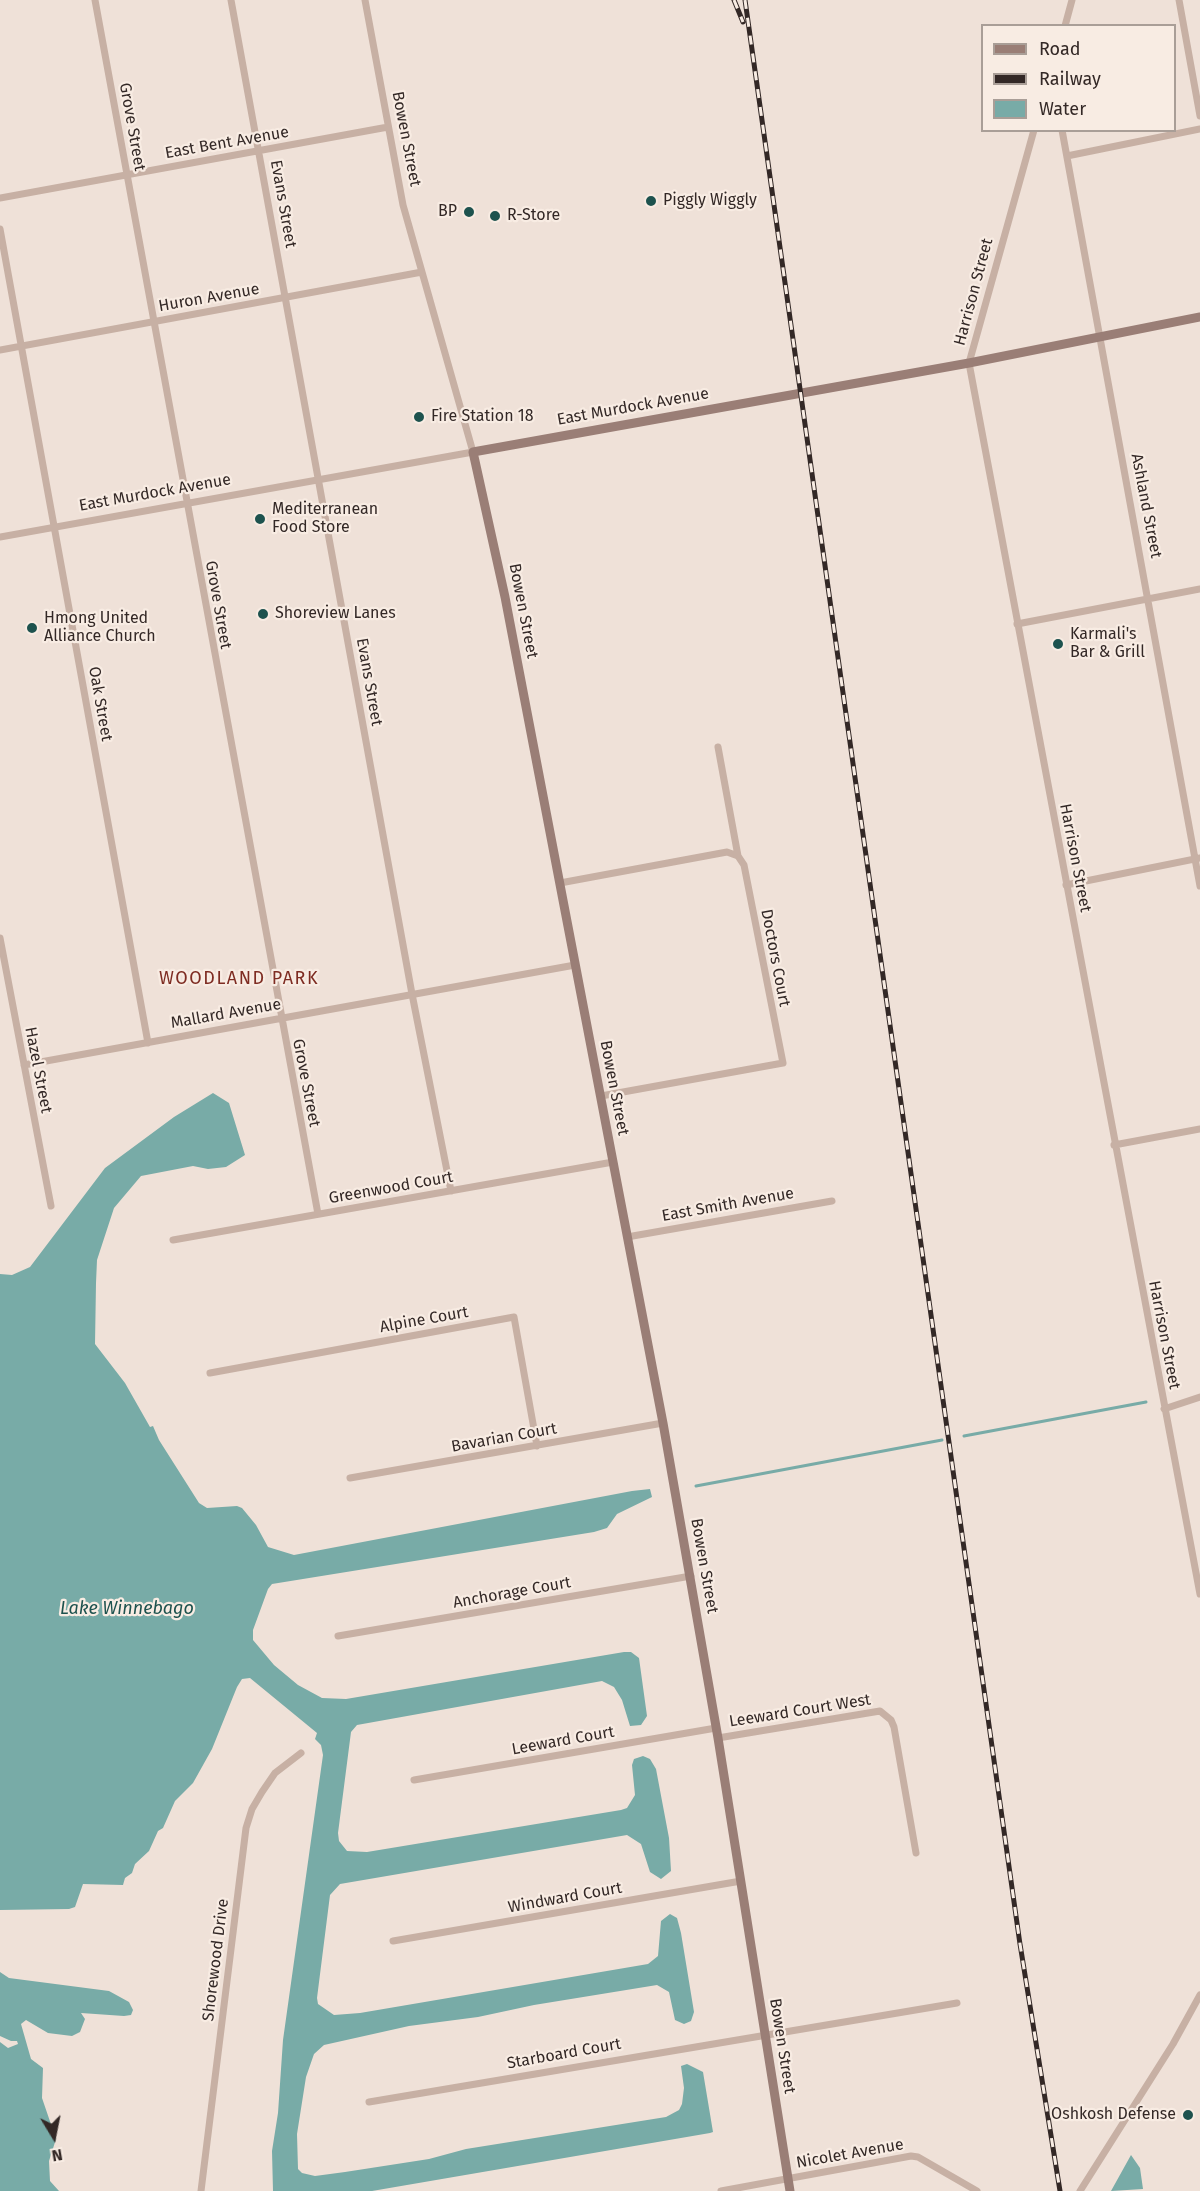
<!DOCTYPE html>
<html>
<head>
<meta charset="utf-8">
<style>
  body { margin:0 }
  #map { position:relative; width:1200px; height:2191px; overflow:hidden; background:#efe1d8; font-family:"Fira Sans",sans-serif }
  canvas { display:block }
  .legend { position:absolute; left:981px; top:24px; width:195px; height:108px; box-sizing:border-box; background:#f8ece3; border:2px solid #a99e97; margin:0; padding:8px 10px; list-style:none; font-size:18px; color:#332826 }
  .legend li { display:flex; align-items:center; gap:12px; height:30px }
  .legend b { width:30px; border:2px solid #a99e97 }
  .north { position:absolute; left:24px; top:2107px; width:60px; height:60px; -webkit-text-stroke:4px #f8ece3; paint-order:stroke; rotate:170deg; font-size:16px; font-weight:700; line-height:24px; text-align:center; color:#332826 }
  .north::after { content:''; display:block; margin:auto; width:21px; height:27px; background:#332826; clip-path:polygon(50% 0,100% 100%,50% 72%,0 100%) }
</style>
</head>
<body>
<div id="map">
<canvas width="1200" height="2191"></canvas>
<ul class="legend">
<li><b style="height:8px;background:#9a7e76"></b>Road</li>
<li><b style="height:8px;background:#332826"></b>Railway</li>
<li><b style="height:16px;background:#78aba7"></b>Water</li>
</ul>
<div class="north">N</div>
</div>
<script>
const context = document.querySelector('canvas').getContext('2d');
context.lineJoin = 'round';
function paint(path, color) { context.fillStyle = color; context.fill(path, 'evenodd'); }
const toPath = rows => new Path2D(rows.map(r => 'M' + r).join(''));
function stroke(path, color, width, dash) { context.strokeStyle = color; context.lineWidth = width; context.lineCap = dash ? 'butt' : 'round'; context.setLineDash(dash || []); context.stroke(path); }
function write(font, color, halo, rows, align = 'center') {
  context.font = font + ' "Fira Sans",sans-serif'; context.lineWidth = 4.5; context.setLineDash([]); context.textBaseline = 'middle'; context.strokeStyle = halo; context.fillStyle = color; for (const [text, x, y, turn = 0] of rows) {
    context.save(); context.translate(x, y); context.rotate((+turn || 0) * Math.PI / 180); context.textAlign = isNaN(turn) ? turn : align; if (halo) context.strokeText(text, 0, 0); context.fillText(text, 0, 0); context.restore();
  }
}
paint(toPath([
  [213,1093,229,1103,245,1155,226,1167,208,1169,193,1166,141,1176,114,1208,97,1260,96,1283,95,1344,125,1383,150,1427,153,1426,159,1440,199,1503,207,1508,237,1506,242,1508,256,1525,268,1547,294,1555,632,1491,650,1489,652,1497,617,1514,607,1528,594,1532,272,1584,268,1589,253,1630,253,1640,274,1665,298,1685,322,1698,346,1699,624,1652,631,1652,639,1658,647,1716,641,1725,630,1726,622,1700,614,1687,602,1681,357,1725,351,1732,338,1833,339,1841,347,1851,367,1852,621,1810,627,1808,635,1795,632,1765,634,1759,643,1756,650,1759,656,1769,669,1838,671,1871,661,1879,650,1872,641,1844,627,1835,340,1884,330,1895,317,1998,318,2004,334,2015,360,2013,648,1964,658,1956,661,1921,670,1914,677,1918,681,1933,694,2012,691,2021,684,2024,675,2020,669,1992,657,1985,534,2005,478,2017,409,2026,324,2045,314,2054,306,2077,297,2134,298,2169,302,2173,315,2176,345,2172,429,2159,466,2149,666,2117,679,2110,682,2104,684,2088,681,2066,687,2064,703,2072,713,2132,710,2133,372,2191,273,2191,272,2151,278,2113,283,2040,323,1755,321,1745,315,1739,317,1733,250,1678,242,1679,237,1687,212,1749,193,1783,175,1801,163,1828,158,1831,149,1851,135,1864,132,1873,125,1878,123,1885,83,1884,75,1907,69,1909,0,1910,0,1274,12,1275,30,1267,105,1168,174,1117],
  [0,1972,9,1978,109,1991,129,2002,133,2010,131,2015,124,2016,81,2013,85,2019,80,2032,72,2036,48,2033,26,2020,21,2024,31,2059,43,2068,42,2098,56,2139,49,2161,50,2181,59,2191,0,2191,0,2042,8,2048,18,2044,17,2041,11,2041,0,2036],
  [1131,2155,1140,2168,1143,2189,1111,2191]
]), '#78aba7');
stroke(toPath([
  [964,1436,1146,1402],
  [696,1486,942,1440]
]), '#78aba7', 3);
stroke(toPath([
  [95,0,318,1214],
  [231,0,412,994,451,1191],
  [1179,0,1200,116],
  [1065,26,1072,0],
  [1034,130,969,363,1200,1594],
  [1062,130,1200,886],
  [1067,156,1200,129],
  [0,198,388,127],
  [0,229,148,1043],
  [0,350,422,272],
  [0,537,473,452,403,205,365,0],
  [1017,624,1200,589],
  [718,747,738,856],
  [560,883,727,852,738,856,744,865,783,1063,601,1096],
  [1066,885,1200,858],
  [0,938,51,1206],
  [24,1065,575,965],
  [1114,1145,1200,1129],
  [627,1237,832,1201],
  [173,1240,613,1162],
  [210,1373,514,1317,537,1446],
  [1164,1409,1200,1397],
  [350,1478,663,1423],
  [338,1636,691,1576],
  [718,1738,880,1711,891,1720,894,1727,916,1853],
  [414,1780,716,1728],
  [393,1941,741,1881],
  [369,2102,957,2003],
  [201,2191,246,1828,252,1809,262,1792,275,1773,301,1753],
  [721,2191,911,2156,918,2157,977,2191],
  [1080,2191,1173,2044,1200,1995]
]), '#c7b0a4', 7);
stroke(toPath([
  [790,2191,718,1738,663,1423,505,597,473,452,969,363,1200,317]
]), '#9a7e76', 9);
const rail = toPath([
  [734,0,743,22],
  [745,0,1020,1944,1060,2191]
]);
stroke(rail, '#332826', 5);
stroke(rail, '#f8ece3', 3, [9]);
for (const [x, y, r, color] of [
  [651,201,6,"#1d524e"],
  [469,212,6,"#1d524e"],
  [495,216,6,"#1d524e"],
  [419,417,6,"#1d524e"],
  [260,519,6,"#1d524e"],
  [263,614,6,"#1d524e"],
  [32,628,6,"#1d524e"],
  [1058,644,6,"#1d524e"],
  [1188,2115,6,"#1d524e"]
]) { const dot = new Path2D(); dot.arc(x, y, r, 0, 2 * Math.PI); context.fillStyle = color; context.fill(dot); stroke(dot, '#f8ece3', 2); }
write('16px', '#332826', '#f8ece3', [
  ["Grove Street",132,127,80],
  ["Bowen Street",406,139,79],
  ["East Bent Avenue",227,143,-10],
  ["Evans Street",283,204,80],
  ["Harrison Street",974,292,-75],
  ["Huron Avenue",209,298,-10],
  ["East Murdock Avenue",633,407,-10],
  ["East Murdock Avenue",155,493,-10],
  ["Ashland Street",1146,506,79],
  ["Grove Street",218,605,80],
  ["Bowen Street",523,611,79],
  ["Evans Street",369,682,80],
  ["Oak Street",100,704,80],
  ["Harrison Street",1075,858,79],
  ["Doctors Court",775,958,79],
  ["Mallard Avenue",226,1014,-10],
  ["Hazel Street",38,1070,79],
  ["Grove Street",306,1083,79],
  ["Bowen Street",614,1088,79],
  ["Greenwood Court",391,1188,-10],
  ["East Smith Avenue",728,1205,-10],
  ["Alpine Court",424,1320,-10],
  ["Harrison Street",1164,1335,79],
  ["Bavarian Court",504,1438,-10],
  ["Bowen Street",704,1566,80],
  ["Anchorage Court",512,1593,-10],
  ["Leeward Court West",800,1711,-9],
  ["Leeward Court",563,1741,-10],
  ["Windward Court",565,1898,-10],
  ["Shorewood Drive",216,1960,-83],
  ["Bowen Street",782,2046,81],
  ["Starboard Court",564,2054,-10],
  ["Nicolet Avenue",850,2154,-10]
]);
write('16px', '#332826', '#f8ece3', [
  ["Piggly Wiggly",663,201],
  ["BP",457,212,"right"],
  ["R-Store",507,216],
  ["Fire Station 18",431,417],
  ["Mediterranean",272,510],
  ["Food Store",272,528],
  ["Shoreview Lanes",275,614],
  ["Hmong United",44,619],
  ["Alliance Church",44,637],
  ["Karmali's",1070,635],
  ["Bar & Grill",1070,653],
  ["Oshkosh Defense",1176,2115,"right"]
], 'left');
context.letterSpacing = '1.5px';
write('18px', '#7e2c22', '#f8ece3', [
  ["WOODLAND PARK",239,979]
]);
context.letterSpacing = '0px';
write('italic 18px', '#1d524e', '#f8ece3', [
  ["Lake Winnebago",127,1609]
]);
</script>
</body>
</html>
